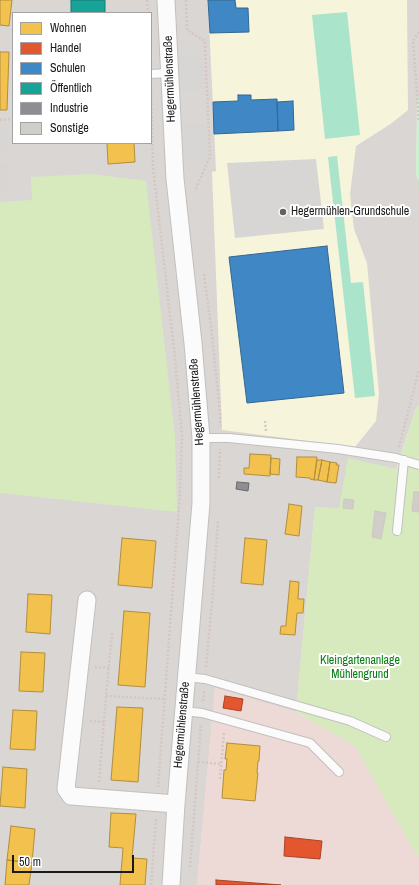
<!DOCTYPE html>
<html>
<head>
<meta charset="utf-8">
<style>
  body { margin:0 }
  #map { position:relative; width:419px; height:885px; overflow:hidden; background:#eae7e2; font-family:"Archivo Narrow",sans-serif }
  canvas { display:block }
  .legend { position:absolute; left:12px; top:12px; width:140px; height:132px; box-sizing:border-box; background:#fff; border:1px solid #a3a3a3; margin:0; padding:5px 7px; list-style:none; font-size:12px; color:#1a1a1a }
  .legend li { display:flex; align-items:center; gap:8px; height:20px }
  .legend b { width:20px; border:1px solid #a3a3a3 }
  .scale { position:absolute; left:12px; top:855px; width:122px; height:18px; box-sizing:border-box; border:2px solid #1a1a1a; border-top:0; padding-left:5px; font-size:12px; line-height:14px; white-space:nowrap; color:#1a1a1a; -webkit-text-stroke:3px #fff; paint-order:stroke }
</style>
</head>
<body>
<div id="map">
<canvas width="419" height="885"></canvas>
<ul class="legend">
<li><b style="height:11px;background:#f2c14e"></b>Wohnen</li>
<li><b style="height:11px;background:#e4572e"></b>Handel</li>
<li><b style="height:11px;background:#3f88c5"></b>Schulen</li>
<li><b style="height:11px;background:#17a398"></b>Öffentlich</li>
<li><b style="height:11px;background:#8d8d92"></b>Industrie</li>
<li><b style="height:11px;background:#d1cdc9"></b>Sonstige</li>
</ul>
<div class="scale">50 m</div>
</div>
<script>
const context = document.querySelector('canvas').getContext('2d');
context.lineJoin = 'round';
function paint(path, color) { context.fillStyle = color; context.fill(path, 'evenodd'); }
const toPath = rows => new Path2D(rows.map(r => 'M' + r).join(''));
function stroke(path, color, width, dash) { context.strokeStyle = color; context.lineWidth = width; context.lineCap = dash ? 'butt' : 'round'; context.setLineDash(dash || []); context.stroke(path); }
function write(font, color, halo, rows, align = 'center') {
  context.font = font + ' "Archivo Narrow",sans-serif'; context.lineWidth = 4; context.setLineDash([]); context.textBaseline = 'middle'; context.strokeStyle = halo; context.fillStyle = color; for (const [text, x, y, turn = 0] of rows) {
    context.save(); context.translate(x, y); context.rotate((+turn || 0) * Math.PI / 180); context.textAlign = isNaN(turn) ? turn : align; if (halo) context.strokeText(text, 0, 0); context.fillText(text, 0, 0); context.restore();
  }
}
paint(toPath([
  [0,0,419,0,419,96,417,107,416,175,419,181,419,405,416,408,396,469,339,509,315,507,296,712,215,688,197,885,0,885],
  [13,13,151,13,151,143,13,143]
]), '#d9d6d4');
paint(toPath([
  [215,688,296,712,355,746,412,847,419,858,419,885,197,885]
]), '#edd9d6');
paint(toPath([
  [208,0,407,0,408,110,392,123,356,146,350,194,354,229,367,263,379,394,376,421,355,447,222,430,212,172,216,171]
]), '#f6f4db');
paint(toPath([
  [92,174,146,181,175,437,177,512,0,493,0,202,32,200,31,177],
  [419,405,419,858,412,847,355,746,296,712,315,507,339,508,348,458,397,469,416,408]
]), '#d6eabe');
paint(toPath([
  [419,96,419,181,416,175,417,107]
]), '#cdf3ce');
paint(toPath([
  [347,12,360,135,325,139,312,15],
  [337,156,351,283,363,282,375,396,355,398,328,157]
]), '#aae4cb');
paint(toPath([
  [203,54,204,90,182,91,180,55],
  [206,123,207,159,185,160,183,124],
  [0,125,7,125,8,154,0,154],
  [316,159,324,229,235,238,227,163],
  [0,163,8,163,8,191,0,192]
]), '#d8d6d4');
const homes = toPath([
  [0,0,12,0,9,26,0,25,0,0],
  [0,52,9,52,7,110,0,110,0,52],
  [107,143,134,143,135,162,108,164,107,143],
  [250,454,271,455,270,476,244,474,244,468,249,468,250,454],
  [297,457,317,457,314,480,310,479,310,478,296,477,297,457],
  [271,458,280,459,279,475,270,474,271,458],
  [317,460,322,460,318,480,314,480,317,460],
  [322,460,330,462,327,482,318,480,322,460],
  [330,462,337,463,336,465,339,465,336,483,327,482,330,462],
  [289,504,302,506,299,536,285,534,289,504],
  [122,538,156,541,152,588,118,585,122,538],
  [245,538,267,540,263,585,241,583,245,538],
  [290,581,299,582,298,599,304,599,303,613,297,613,295,635,280,634,281,626,286,626,286,624,290,581],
  [28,594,52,595,50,634,26,632,28,594],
  [124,611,150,613,145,687,118,685,124,611],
  [21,652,45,653,43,692,19,691,21,652],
  [117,707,143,708,138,782,111,780,117,707],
  [13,710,37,711,35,750,10,749,13,710],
  [227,743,260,746,259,761,258,761,257,773,258,773,255,801,222,798,224,770,226,770,227,759,225,759,227,743],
  [3,767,27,769,25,808,0,806,3,767],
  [111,813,136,814,132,858,147,859,145,885,120,885,123,848,109,847,111,813],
  [11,826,35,829,32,863,7,860,11,826],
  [7,860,32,863,29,885,5,885,7,860]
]);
paint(homes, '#f2c14e');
stroke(homes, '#b18f3e', 1);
const shops = toPath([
  [225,696,243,699,241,711,223,708,225,696],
  [285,837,322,841,320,859,284,856,285,837],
  [216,880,281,885,216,885,216,880]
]);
paint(shops, '#e4572e');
stroke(shops, '#a74528', 1);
const schools = toPath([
  [208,0,235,0,236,8,248,8,249,32,210,33,208,0],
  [238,95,251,95,251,100,277,99,278,131,214,134,213,102,238,101,238,95],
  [293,101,294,130,278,131,277,102,293,101],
  [327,246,344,393,247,403,229,257,327,246]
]);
paint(schools, '#3f88c5');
stroke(schools, '#346792', 1);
const public = toPath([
  [71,0,105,0,105,13,71,13,71,0]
]);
paint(public, '#17a398');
stroke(public, '#187a72', 1);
const industry = toPath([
  [237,482,249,483,248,491,236,489,237,482]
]);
paint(industry, '#8d8d92');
stroke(industry, '#6a6a6e', 1);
const building = toPath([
  [414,492,419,492,419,512,412,511,414,492],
  [344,499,354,500,353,509,343,508,344,499],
  [375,511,386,513,381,539,372,537,375,511]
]);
paint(building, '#d1cdc9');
stroke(building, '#cdc8c3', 1);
const lane = toPath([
  [151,74,170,73],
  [201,438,229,438,338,449,396,458,419,465],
  [397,531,404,460],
  [186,677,205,679,350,721,386,737],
  [183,711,202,713,310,743,339,772]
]);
const street = toPath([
  [166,0,175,179,193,343,201,438,201,503,176,804,171,885],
  [87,600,66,789,71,796,176,804]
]);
stroke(lane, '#c2c0be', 10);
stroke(street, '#c2c0be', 19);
stroke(toPath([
  [147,0,148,13],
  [186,0,187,30,205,41,206,71,210,156,195,191],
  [419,32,413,41,419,120],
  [151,88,153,167,175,358,182,435,180,493,158,787],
  [0,120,13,119],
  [204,274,212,335,220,412,220,426],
  [265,421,266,431],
  [399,447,419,370],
  [219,478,220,449],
  [95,667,109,668],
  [206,667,213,592,218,521],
  [106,696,164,699],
  [203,701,204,690],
  [90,721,104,722],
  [198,762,221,764],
  [220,779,224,732],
  [99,782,106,696,112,633],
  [190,867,201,724],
  [151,885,156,818]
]), '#d6c6c3', 2.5, [2, 2]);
stroke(lane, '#fcfbfb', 8);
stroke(street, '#fcfbfb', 17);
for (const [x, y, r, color] of [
  [283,212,4,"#636260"]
]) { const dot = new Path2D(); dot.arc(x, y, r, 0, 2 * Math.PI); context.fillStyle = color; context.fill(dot); stroke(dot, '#fff', 1.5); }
write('12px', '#1a1a1a', '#fff', [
  ["Hegermühlenstraße",170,79,-92],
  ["Hegermühlenstraße",197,402,-94],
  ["Hegermühlenstraße",182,725,-85]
]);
write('12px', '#1a1a1a', '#fff', [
  ["Hegermühlen-Grundschule",291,212]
], 'left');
write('12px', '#057c0f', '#fff', [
  ["Kleingartenanlage",360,661],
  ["Mühlengrund",360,675]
]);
</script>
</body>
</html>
